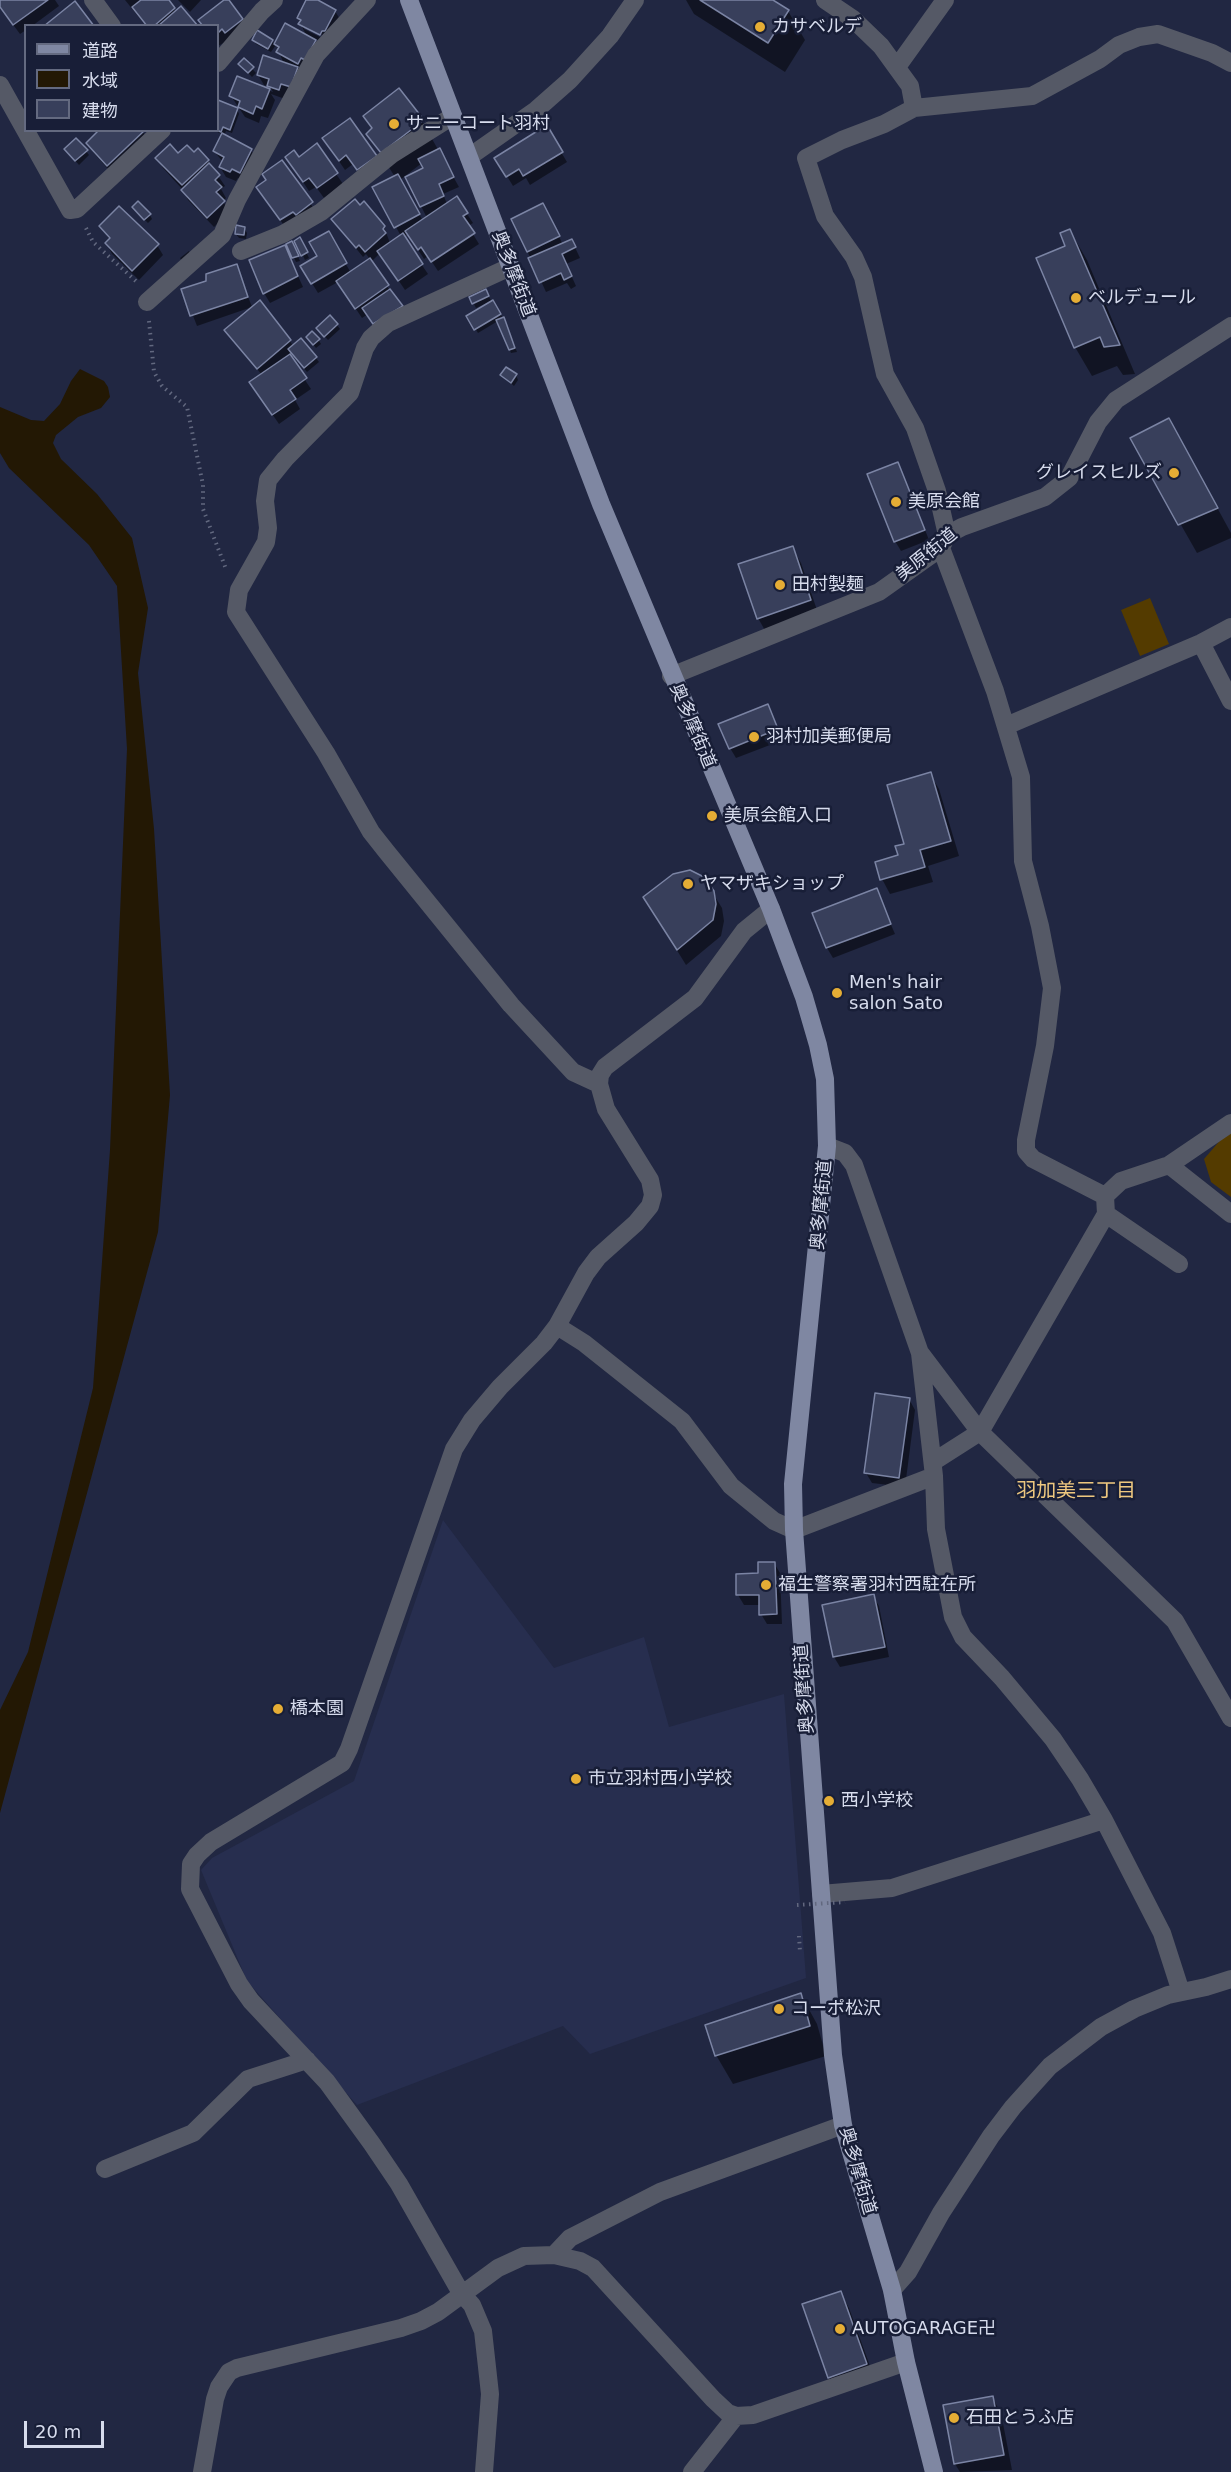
<!DOCTYPE html>
<html>
<head>
<meta charset="utf-8">
<style>
  body { margin:0 }
  #map { position:relative; width:1231px; height:2472px; overflow:hidden; background:#212742; font-family:"DejaVu Sans","Noto Sans JP",sans-serif }
  canvas { display:block }
  .legend { position:absolute; left:24px; top:24px; width:195px; height:108px; box-sizing:border-box; background:#181e37; border:2px solid #646a80; margin:0; padding:8px 10px; list-style:none; font-size:18px; color:#d7dced }
  .legend li { display:flex; align-items:center; gap:12px; height:30px }
  .legend b { width:30px; border:2px solid #646a80 }
  .scale { position:absolute; left:24px; top:2421px; width:80px; height:27px; box-sizing:border-box; border:3px solid #d7dced; border-top:0; padding-left:8px; font-size:18px; line-height:21px; white-space:nowrap; color:#d7dced; -webkit-text-stroke:4px #181e37; paint-order:stroke }
</style>
</head>
<body>
<div id="map">
<canvas width="1231" height="2472"></canvas>
<ul class="legend">
<li><b style="height:8px;background:#7f87a2"></b>道路</li>
<li><b style="height:16px;background:#231804"></b>水域</li>
<li><b style="height:16px;background:#383f5b"></b>建物</li>
</ul>
<div class="scale">20 m</div>
</div>
<script>
const context = document.querySelector('canvas').getContext('2d');
context.lineJoin = 'round';
function paint(path, color) { context.fillStyle = color; context.fill(path, 'evenodd'); }
const toPath = rows => new Path2D(rows.map(r => 'M' + r).join(''));
function stroke(path, color, width, dash) { context.strokeStyle = color; context.lineWidth = width; context.lineCap = dash ? 'butt' : 'round'; context.setLineDash(dash || []); context.stroke(path); }
function write(font, color, halo, rows, align = 'center') {
  context.font = font + ' "DejaVu Sans","Noto Sans JP",sans-serif'; context.lineWidth = 5; context.setLineDash([]); context.textBaseline = 'middle'; context.strokeStyle = halo; context.fillStyle = color; for (const [text, x, y, turn = 0] of rows) {
    context.save(); context.translate(x, y); context.rotate((+turn || 0) * Math.PI / 180); context.textAlign = isNaN(turn) ? turn : align; if (halo) context.strokeText(text, 0, 0); context.fillText(text, 0, 0); context.restore();
  }
}
paint(toPath([
  [443,1520,554,1668,644,1637,669,1727,784,1694,806,1978,590,2054,563,2026,357,2105,247,1981,201,1870,212,1858,354,1781]
]), '#272e4f');
paint(toPath([
  [1150,598,1169,644,1140,656,1121,610],
  [1231,1131,1231,1197,1211,1182,1204,1159,1223,1137]
]), '#543b00');
paint(toPath([
  [80,369,104,381,108,387,110,397,101,408,78,417,56,435,53,443,61,459,97,494,132,538,148,608,138,673,154,829,170,1095,158,1232,0,1813,0,1710,28,1652,93,1388,110,1150,127,749,117,586,89,545,9,468,0,453,0,407,31,420,44,421,60,404,71,381]
]), '#231804');
paint(toPath([
  [0,0,55,0,59,6,32,26,26,26,26,30,20,34,0,7],
  [125,0,167,0,176,12,196,26,146,26],
  [178,0,201,0,190,12],
  [227,0,248,30,218,46,218,26],
  [308,0,314,0,335,11,341,21,326,45,314,38,321,51,285,99,271,94,275,100,268,118,261,116,259,123,245,117,231,96,238,78,273,92,270,87,264,85,258,75,284,64,276,45,271,52,256,44,254,40,272,41,275,45,286,25,307,37,298,18],
  [304,26,327,37,326,40,304,29],
  [686,0,770,0,788,11,805,40,785,72,694,14],
  [244,60,256,73,252,77,240,64],
  [399,90,422,121,459,187,443,194,447,204,467,214,473,223,468,226,479,244,438,271,428,256,424,259,408,234,403,237,428,274,405,290,380,253,371,262,394,297,362,318,338,282,318,293,302,267,319,257,328,233,351,273,370,259,366,254,363,257,333,220,384,227,390,243,401,236,374,188,395,177,368,134,373,130,365,116],
  [422,163,425,169,421,206,427,218,423,221,400,180],
  [218,102,237,109,239,114,232,133,226,131,224,136,251,150,257,160,246,182,238,178,236,181,226,177,220,167,223,162,214,151,223,135,214,130,218,130],
  [546,127,567,162,530,185,526,178,513,186,496,158],
  [143,132,149,142,113,175,94,153,88,143],
  [317,146,343,184,324,198,316,187,309,191,287,158,298,159],
  [330,148,375,156,363,179,353,164,345,170],
  [66,150,86,151,89,155,79,165],
  [194,154,208,161,225,186,221,189,226,198,223,201,229,212,214,227,188,200,183,190,163,168,157,158],
  [281,162,317,213,287,230,258,187,267,181],
  [137,212,150,215,152,219,148,223],
  [549,215,563,245,572,241,580,258,566,264,576,286,571,289,567,283,546,292,513,220],
  [101,227,157,245,163,255,139,280,112,254,107,244,110,240],
  [244,228,247,233,246,239,239,238,236,234],
  [1070,231,1087,260,1135,374,1123,375,1117,366,1092,376,1075,347,1067,247],
  [300,239,309,258,305,260,296,241],
  [288,245,294,248,300,261,296,262],
  [285,247,303,287,270,303,264,293],
  [189,251,193,258,184,265,180,258],
  [236,266,252,307,197,326,183,290,208,282],
  [485,291,506,323,517,352,511,353,498,321,478,333,468,317,490,304,489,302,476,308,471,298],
  [337,325,340,329,328,340,318,329],
  [226,331,290,341,293,346,316,358,319,362,307,372,292,354,289,356,311,389,295,400,300,409,279,424,257,392,262,375],
  [308,338,318,339,321,344,316,348],
  [502,375,516,375,518,380,514,386],
  [1132,439,1185,449,1231,533,1231,538,1197,553],
  [903,474,929,540,901,551,895,541],
  [792,547,801,563,819,616,767,634,758,618],
  [767,706,783,740,736,758,730,748],
  [930,774,939,789,959,856,928,866,933,882,890,894,882,879,906,845],
  [876,890,895,934,833,958,827,948],
  [712,892,722,908,724,921,721,936,686,965,654,913],
  [909,1399,915,1410,905,1487,872,1483,866,1473],
  [774,1563,780,1573,782,1624,767,1624,761,1614,761,1605,744,1605,738,1595],
  [873,1596,879,1606,889,1657,840,1667,834,1657],
  [801,1995,817,2024,826,2056,733,2084,716,2055],
  [840,2292,849,2308,875,2380,838,2393,829,2377],
  [992,2397,1001,2413,1012,2470,960,2472,955,2464]
]), '#0007');
const building = toPath([
  [0,0,48,0,13,25,0,7,0,0],
  [141,0,169,0,175,8,154,26,147,26,132,7,141,0],
  [224,0,229,0,243,19,225,33,222,29,218,33,218,26,203,26,198,20,224,0],
  [306,0,318,0,336,10,325,31,322,31,320,35,298,24,301,20,297,18,306,0],
  [700,0,773,0,789,10,768,43,700,0],
  [75,1,94,26,44,26,75,1],
  [181,6,198,26,158,26,181,6],
  [285,23,316,40,305,60,301,58,298,64,276,52,279,47,274,44,285,23],
  [257,30,273,40,268,49,252,40,257,30],
  [263,55,298,67,291,87,281,84,279,90,267,86,269,79,257,75,263,55],
  [244,58,254,67,248,73,238,64,244,58],
  [237,76,270,89,262,109,256,106,253,114,238,107,240,101,229,96,237,76],
  [399,88,424,120,381,153,366,134,372,128,363,116,399,88],
  [218,100,238,108,230,130,223,127,221,132,217,130,218,100],
  [350,118,377,156,357,170,346,155,339,161,322,138,350,118],
  [547,125,563,152,523,176,519,169,506,177,494,158,547,125],
  [99,130,144,130,144,131,107,166,86,143,99,130],
  [222,133,252,149,240,173,232,169,230,172,219,167,224,157,213,151,222,133],
  [76,138,88,150,75,161,64,149,76,138],
  [317,143,338,173,317,188,309,178,303,182,285,157,294,150,299,157,317,143],
  [170,144,178,153,187,145,194,152,198,148,209,160,182,185,155,158,170,144],
  [440,148,454,177,439,184,444,196,420,207,405,177,423,168,418,159,440,148],
  [282,160,313,202,296,215,293,212,280,220,256,187,266,180,262,174,282,160],
  [209,163,220,175,215,180,222,187,216,192,225,201,207,218,181,190,209,163],
  [398,174,420,214,394,228,372,187,398,174],
  [457,196,468,213,463,216,475,233,431,262,421,247,418,250,405,231,457,196],
  [355,199,360,205,364,201,385,226,383,229,386,233,365,252,359,245,356,248,331,219,355,199],
  [138,201,151,214,144,220,132,207,138,201],
  [543,203,560,236,527,252,511,219,543,203],
  [119,206,159,244,132,271,105,243,110,238,99,226,119,206],
  [236,225,245,227,244,235,235,234,236,225],
  [1070,229,1120,345,1104,347,1100,337,1074,348,1036,258,1065,246,1060,233,1070,229],
  [329,231,347,263,311,284,300,266,317,256,309,242,329,231],
  [403,233,423,264,398,281,377,251,403,233],
  [300,237,308,252,301,256,294,241,300,237],
  [572,239,576,247,562,254,572,276,564,280,561,273,539,283,528,258,572,239],
  [292,241,299,256,292,258,286,244,292,241],
  [285,245,298,276,263,294,249,260,285,245],
  [370,258,389,285,355,309,336,281,370,258],
  [237,264,248,297,190,316,181,289,206,281,206,274,237,264],
  [390,289,403,306,373,324,362,308,390,289],
  [486,289,489,296,472,304,469,297,486,289],
  [260,300,291,340,257,369,224,330,260,300],
  [493,300,501,314,474,330,466,316,493,300],
  [330,315,338,324,324,337,316,328,330,315],
  [504,317,515,348,509,350,496,320,504,317],
  [312,331,320,339,313,345,306,337,312,331],
  [301,338,317,357,304,368,288,349,301,338],
  [290,354,307,378,290,390,296,399,272,415,249,382,290,354],
  [506,367,517,374,511,383,500,375,506,367],
  [1169,418,1218,508,1178,525,1130,438,1169,418],
  [898,462,925,530,894,542,867,474,898,462],
  [793,546,811,600,757,619,738,564,793,546],
  [768,704,778,729,729,749,718,724,768,704],
  [931,772,951,841,920,850,925,867,880,880,875,862,898,855,895,846,904,844,887,785,931,772],
  [690,870,704,877,714,891,716,904,713,920,677,950,643,897,673,874,690,870],
  [877,888,891,924,826,948,812,913,877,888],
  [875,1393,910,1398,899,1478,864,1473,875,1393],
  [758,1562,775,1562,777,1614,759,1615,759,1595,736,1595,736,1574,758,1573,758,1562],
  [874,1594,885,1647,833,1657,822,1605,874,1594],
  [801,1993,810,2026,715,2056,705,2025,801,1993],
  [841,2291,867,2364,828,2378,802,2304,841,2291],
  [993,2396,1004,2455,954,2464,943,2405,993,2396]
]);
paint(building, '#383f5b');
stroke(building, '#7b84a4', 1.5);
stroke(toPath([
  [86,228,93,242,138,283],
  [149,321,154,372,162,386,187,407,203,485,203,509,226,569],
  [799,1936,800,1952]
]), '#62687f', 4, [1.5, 4.5]);
stroke(toPath([
  [93,0,112,26],
  [825,0,853,19,881,46,910,86,914,108],
  [218,63,262,11,274,0],
  [897,67,945,0],
  [0,85,70,210,77,209,162,130],
  [469,157,536,110,570,80,610,36,635,0],
  [241,251,283,234,321,212,391,155,453,116],
  [510,267,388,323,371,338,365,348,350,393,285,459,268,480,265,501,268,528,266,542,239,590,236,612,326,753,371,832,386,851,511,1005,573,1072,599,1084],
  [147,302,222,235,237,200,316,55,367,0],
  [947,535,937,491,915,428,885,374,863,277,854,257,825,216,806,158,842,140,884,124,914,108,1032,96,1100,59,1119,45,1139,37,1158,34,1212,53,1231,63],
  [941,548,995,691,1021,777,1023,861,1040,926,1052,988,1045,1046,1026,1140,1026,1151,1033,1159,1105,1196,1106,1214,1179,1264],
  [1201,643,1231,701],
  [671,676,879,592,941,548,947,535,962,527,1045,497,1069,478,1098,422,1116,400,1231,326],
  [1006,726,1201,643,1231,627],
  [827,1146,845,1153,854,1165,920,1353,934,1476,936,1529,953,1617,963,1637,1002,1678,1053,1739,1080,1779,1104,1820,1162,1933,1181,1992],
  [1169,1165,1231,1214],
  [1105,1196,1121,1181,1169,1165,1231,1123],
  [557,1326,584,1343,682,1421,731,1486,774,1521,794,1530,934,1476],
  [921,1354,980,1432,1175,1621,1231,1718],
  [933,1462,980,1432,1106,1214],
  [821,1894,892,1888,1104,1820],
  [105,2169,193,2133,248,2079,307,2060],
  [554,2255,570,2238,660,2192,843,2125],
  [892,2290,908,2272,941,2213,991,2136,1013,2107,1050,2066,1101,2027,1134,2009,1168,1995,1206,1987,1231,1979],
  [202,2472,215,2399,219,2387,229,2372,237,2368,401,2328,421,2321,438,2312,498,2268,524,2256,554,2255,580,2261,593,2268,713,2399,728,2413,736,2416,753,2415,906,2362],
  [484,2472,490,2394,483,2331,472,2305,461,2293,399,2184,372,2144,327,2082,251,2001,239,1984,190,1889,191,1864,197,1855,211,1842,342,1763,349,1749,454,1449,472,1420,500,1387,544,1343,557,1326,586,1273,598,1257,636,1223,650,1206,653,1195,650,1180,606,1109,599,1084,600,1075,605,1067,695,998,744,931,771,909],
  [692,2472,736,2416]
]), '#555966', 18);
stroke(toPath([
  [409,0,601,504,771,909,804,997,818,1045,825,1079,827,1146,793,1484,794,1530,833,2055,843,2125,892,2290,906,2362,934,2472]
]), '#7f87a2', 18);
stroke(toPath([
  [797,1905,845,1902]
]), '#62687f', 4, [1.5, 4.5]);
for (const [x, y, r, color] of [
  [760,27,6,"#e5ad35"],
  [394,124,6,"#e5ad35"],
  [1076,298,6,"#e5ad35"],
  [1174,473,6,"#e5ad35"],
  [896,502,6,"#e5ad35"],
  [780,585,6,"#e5ad35"],
  [754,737,6,"#e5ad35"],
  [712,816,6,"#e5ad35"],
  [688,884,6,"#e5ad35"],
  [837,993,6,"#e5ad35"],
  [766,1585,6,"#e5ad35"],
  [278,1709,6,"#e5ad35"],
  [576,1779,6,"#e5ad35"],
  [829,1801,6,"#e5ad35"],
  [779,2009,6,"#e5ad35"],
  [840,2329,6,"#e5ad35"],
  [954,2418,6,"#e5ad35"]
]) { const dot = new Path2D(); dot.arc(x, y, r, 0, 2 * Math.PI); context.fillStyle = color; context.fill(dot); stroke(dot, '#181e37', 2); }
write('18px', '#d7dced', '#181e37', [
  ["カサベルデ",772,27],
  ["サニーコート羽村",406,124],
  ["ベルデュール",1088,298],
  ["グレイスヒルズ",1162,473,"right"],
  ["美原会館",908,502],
  ["田村製麺",792,585],
  ["羽村加美郵便局",766,737],
  ["美原会館入口",724,816],
  ["ヤマザキショップ",700,884],
  ["Men's hair",849,983],
  ["salon Sato",849,1004],
  ["福生警察署羽村西駐在所",778,1585],
  ["橋本園",290,1709],
  ["市立羽村西小学校",588,1779],
  ["西小学校",841,1801],
  ["コーポ松沢",791,2009],
  ["AUTOGARAGE卍",852,2329],
  ["石田とうふ店",966,2418]
], 'left');
write('18px', '#d7dced', '#181e37', [
  ["奥多摩街道",513,274,69],
  ["美原街道",927,555,-39],
  ["奥多摩街道",692,726,67],
  ["奥多摩街道",822,1205,-85],
  ["奥多摩街道",805,1689,-94],
  ["奥多摩街道",857,2171,74]
]);
write('20px', '#edc77f', '#181e37', [
  ["羽加美三丁目",1076,1492]
]);
</script>
</body>
</html>
